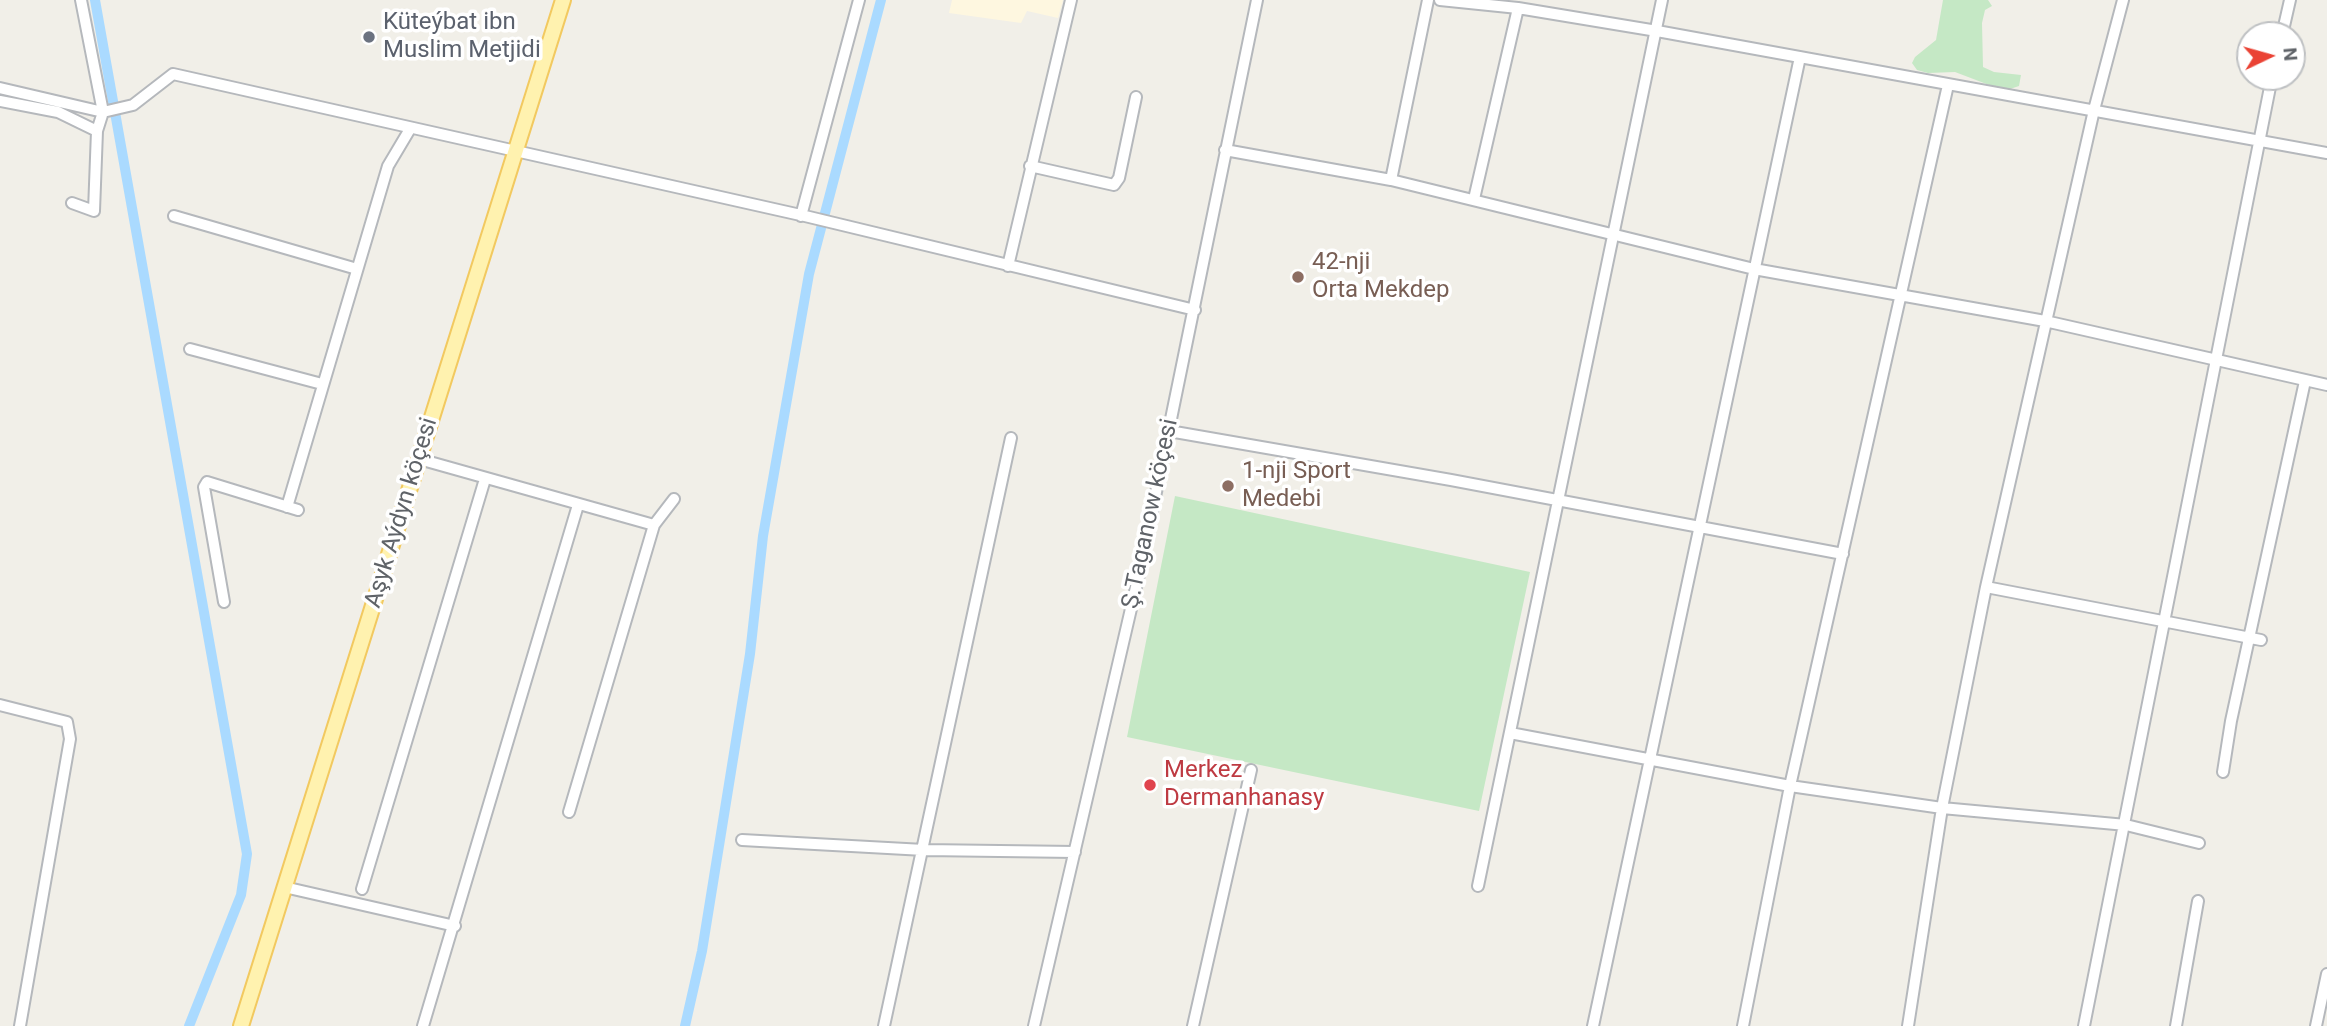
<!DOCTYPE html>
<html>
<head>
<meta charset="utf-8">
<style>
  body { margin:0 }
  #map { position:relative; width:2327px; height:1026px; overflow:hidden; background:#f1efe8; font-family:Roboto,sans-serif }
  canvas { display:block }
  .north { position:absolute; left:2236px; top:21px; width:70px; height:70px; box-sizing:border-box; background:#fff; border:2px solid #bfc1c3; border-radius:50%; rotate:85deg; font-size:19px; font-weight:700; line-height:28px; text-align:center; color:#5f6368 }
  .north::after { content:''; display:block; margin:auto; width:24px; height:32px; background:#ea4335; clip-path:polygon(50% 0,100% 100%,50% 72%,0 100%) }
</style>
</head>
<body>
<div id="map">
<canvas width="2327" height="1026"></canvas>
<div class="north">N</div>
</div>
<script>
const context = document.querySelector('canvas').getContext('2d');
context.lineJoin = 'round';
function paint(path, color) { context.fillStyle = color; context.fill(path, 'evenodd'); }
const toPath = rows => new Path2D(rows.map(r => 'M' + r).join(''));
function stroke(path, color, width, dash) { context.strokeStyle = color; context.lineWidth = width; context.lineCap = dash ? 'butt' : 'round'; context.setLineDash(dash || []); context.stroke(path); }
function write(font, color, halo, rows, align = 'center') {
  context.font = font + ' Roboto,sans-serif'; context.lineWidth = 7; context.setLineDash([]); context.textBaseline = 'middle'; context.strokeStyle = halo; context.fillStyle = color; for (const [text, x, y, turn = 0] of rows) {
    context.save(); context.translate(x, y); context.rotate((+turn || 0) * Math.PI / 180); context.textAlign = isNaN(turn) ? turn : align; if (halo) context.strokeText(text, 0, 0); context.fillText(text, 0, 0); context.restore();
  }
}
paint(toPath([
  [952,0,1063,0,1058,18,1027,11,1021,23,949,13]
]), '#fef7e0');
paint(toPath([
  [1943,0,1988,0,1992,6,1985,10,1982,23,1983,67,1994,72,2021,75,2019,86,2010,89,1997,88,1955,72,1928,73,1917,70,1912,63,1915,57,1936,40],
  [1175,496,1530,572,1479,811,1127,737]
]), '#c5e8c5');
stroke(toPath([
  [95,0,247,854,241,895,189,1026],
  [685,1026,702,951,750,654,763,536,809,274,881,0]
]), '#aadaff', 10);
const minor = toPath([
  [1440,0,1518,8,1657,31,2327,153],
  [2282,35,2290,0],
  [0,88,103,112,133,105,173,74,805,216,1195,310],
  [0,101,58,112,97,131],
  [1225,150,1391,180,1754,269,2045,321,2327,385],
  [1030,166,1114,185,1119,178,1136,97],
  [1391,180,1428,0],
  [1474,199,1518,8],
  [72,203,94,211,97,131,103,112,81,0],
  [174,216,357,269],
  [801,216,859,0],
  [1008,266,1071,0],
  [190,349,322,384],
  [1169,431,1451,480,1843,554],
  [419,459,654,525,674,499],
  [287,507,388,166,410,129],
  [1986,587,2261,640],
  [224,602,204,487,207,482,298,510],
  [0,705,67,722,70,739,20,1026],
  [1510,733,1790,786,1942,808,2126,825,2199,843],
  [2223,772,2231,721,2305,381],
  [569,812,654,525],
  [742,840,924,850,1075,852],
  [1478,886,1662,0],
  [284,887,455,926],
  [362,889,485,479],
  [423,1026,578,505],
  [884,1026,1011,438],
  [1034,1026,1140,570,1257,0],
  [1193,1026,1251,770],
  [1593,1026,1800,57],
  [1743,1026,1790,786,1948,85],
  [1908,1026,1942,808,1986,587,2094,110,2123,0],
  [2084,1026,2272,77],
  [2176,1026,2198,901],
  [2316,1026,2327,974]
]);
const major = toPath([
  [241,1026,563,0]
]);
stroke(minor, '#b5b8bc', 14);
stroke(major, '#f2c960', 18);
stroke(minor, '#fff', 10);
stroke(major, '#fff2af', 14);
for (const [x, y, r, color] of [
  [369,37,7,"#6b7280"],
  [1298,277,7,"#8d6e63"],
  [1228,486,7,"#8d6e63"],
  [1150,785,7,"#e0444e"]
]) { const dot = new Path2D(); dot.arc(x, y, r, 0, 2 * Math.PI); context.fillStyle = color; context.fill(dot); stroke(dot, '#fff', 2.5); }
write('24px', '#5b616d', '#fff', [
  ["Küteýbat ibn",383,23],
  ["Muslim Metjidi",383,51]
], 'left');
write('24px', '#785e54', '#fff', [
  ["42-nji",1312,263],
  ["Orta Mekdep",1312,291],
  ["1-nji Sport",1242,472],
  ["Medebi",1242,500]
], 'left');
write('24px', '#5f6368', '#fff', [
  ["Aşyk Aýdyn köçesi",402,513,-73],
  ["Ş.Taganow köçesi",1151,514,-78]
]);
write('24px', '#be3a42', '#fff', [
  ["Merkez",1164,771],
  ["Dermanhanasy",1164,799]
], 'left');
</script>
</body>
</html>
